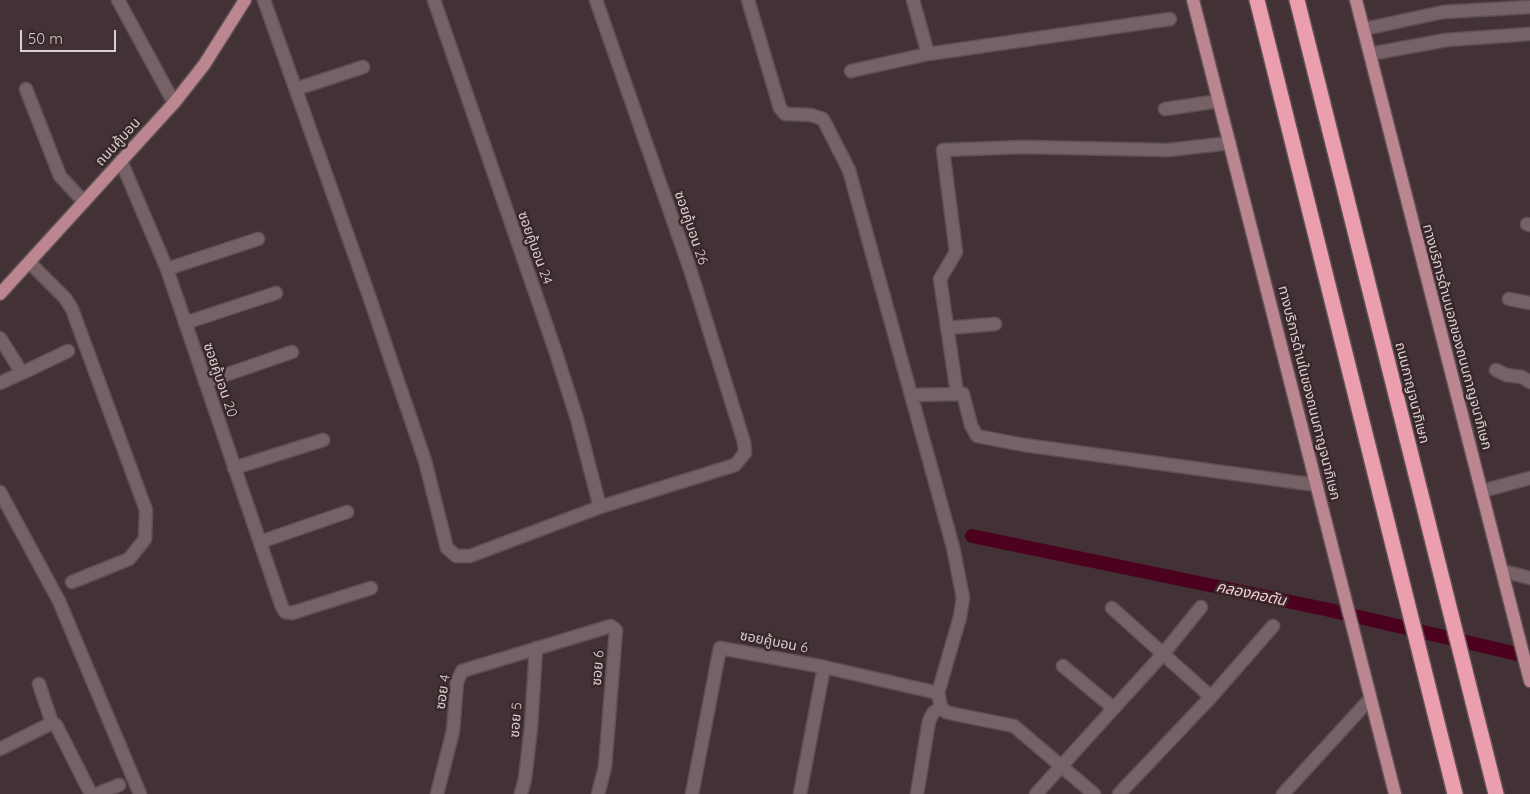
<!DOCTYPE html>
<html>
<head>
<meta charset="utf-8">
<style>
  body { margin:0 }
  #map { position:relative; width:1530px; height:794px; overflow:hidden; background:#433235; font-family:Quicksand,sans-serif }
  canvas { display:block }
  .scale { position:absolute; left:20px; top:30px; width:96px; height:22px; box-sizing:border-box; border:2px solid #dbcfd1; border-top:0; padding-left:6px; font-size:15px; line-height:18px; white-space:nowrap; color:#dbcfd1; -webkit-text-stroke:4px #39282b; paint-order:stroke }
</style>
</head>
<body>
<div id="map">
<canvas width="1530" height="794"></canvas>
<div class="scale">50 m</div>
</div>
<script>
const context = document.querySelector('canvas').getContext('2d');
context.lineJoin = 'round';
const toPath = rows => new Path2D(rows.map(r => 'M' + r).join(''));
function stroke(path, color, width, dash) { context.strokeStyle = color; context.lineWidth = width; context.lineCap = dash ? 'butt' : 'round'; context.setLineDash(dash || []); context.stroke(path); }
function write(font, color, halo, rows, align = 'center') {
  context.font = font + ' Quicksand,"Noto Sans Thai",sans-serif'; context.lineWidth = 5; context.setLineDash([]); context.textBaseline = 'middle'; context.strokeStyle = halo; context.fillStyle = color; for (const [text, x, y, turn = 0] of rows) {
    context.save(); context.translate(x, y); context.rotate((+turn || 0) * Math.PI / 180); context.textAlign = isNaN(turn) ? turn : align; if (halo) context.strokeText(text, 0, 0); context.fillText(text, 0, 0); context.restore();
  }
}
stroke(toPath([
  [972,536,1325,609,1530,657]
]), '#4c011f', 14);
const minor = toPath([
  [118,0,174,103],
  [264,0,367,290,425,461,447,548,456,556,470,556,600,507,735,465,745,453,744,442,690,269,596,0],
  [434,0,555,350,577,419,600,507],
  [748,0,780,108,785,114,811,115,823,119,849,170,953,547,963,598,960,617,938,693,941,707,946,712,959,715,1014,726,1094,794],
  [913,0,928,54],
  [1364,29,1443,12,1530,7],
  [1370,54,1446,40,1530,34],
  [851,71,928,54,1170,19],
  [26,89,60,176,84,202],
  [296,89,363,67],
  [1165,109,1219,101],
  [121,161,167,269,282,607,285,612,292,613,371,588],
  [1527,224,1530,225],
  [30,263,65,298,72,309,146,510,145,539,129,559,72,582],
  [167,269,258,239],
  [1509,299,1530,303],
  [185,323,276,293],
  [947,328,995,324],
  [0,338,22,373,0,383],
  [1496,370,1506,375,1522,377,1530,382],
  [22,373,68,351],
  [205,382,292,352],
  [957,393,940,279,956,252,943,150,1023,147,1168,150,1230,143],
  [911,395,963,394,971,425,977,436,1024,445,1317,485],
  [234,468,323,440],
  [1482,491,1530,478],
  [0,492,59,601,140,794],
  [260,542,347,512],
  [1503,571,1530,578],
  [1112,608,1211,697],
  [1063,666,1112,707],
  [39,684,52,723,56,725,91,794],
  [0,749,52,723],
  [97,794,119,785],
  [437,794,453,731,457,682,462,671,611,626,616,630,605,767,598,794],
  [521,794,525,779,531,727,536,648],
  [692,794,720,648,824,667,938,693],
  [800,794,824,667],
  [917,794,929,721,933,713,941,707],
  [1036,794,1163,654,1201,607],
  [1119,794,1211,697,1273,626],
  [1283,794,1370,699]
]);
const major = toPath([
  [1193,0,1395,794],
  [1356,0,1530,681],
  [0,294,174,103,204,65,245,0]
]);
const highway = toPath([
  [1257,0,1455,794],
  [1297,0,1496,794]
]);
stroke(minor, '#5e5053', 15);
stroke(major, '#5e5053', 15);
stroke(highway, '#5e5053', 18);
stroke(minor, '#766266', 12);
stroke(major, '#bc8691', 12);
stroke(highway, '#eb9eae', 15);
write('14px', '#dbcfd1', '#39282b', [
  ["ถนนคู้บอน",118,142,-48],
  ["ซอยคู้บอน 26",691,228,71],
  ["ซอยคู้บอน 24",535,248,70],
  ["ทางบริการด้านนอกของถนนกาญจนาภิเษก",1457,337,75],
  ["ซอยคู้บอน 20",220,380,71],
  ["ทางบริการด้านในของถนนกาญจนาภิเษก",1309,393,76],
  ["ถนนกาญจนาภิเษก",1412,393,76],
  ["ซอยคู้บอน 6",774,642,11],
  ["ซอย 6",598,668,-85],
  ["ซอย 4",443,692,-81],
  ["ซอย 5",516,720,-85]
]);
write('italic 15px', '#fccdd6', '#39282b', [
  ["คลองคอตัน",1251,594,12]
]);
</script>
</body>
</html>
